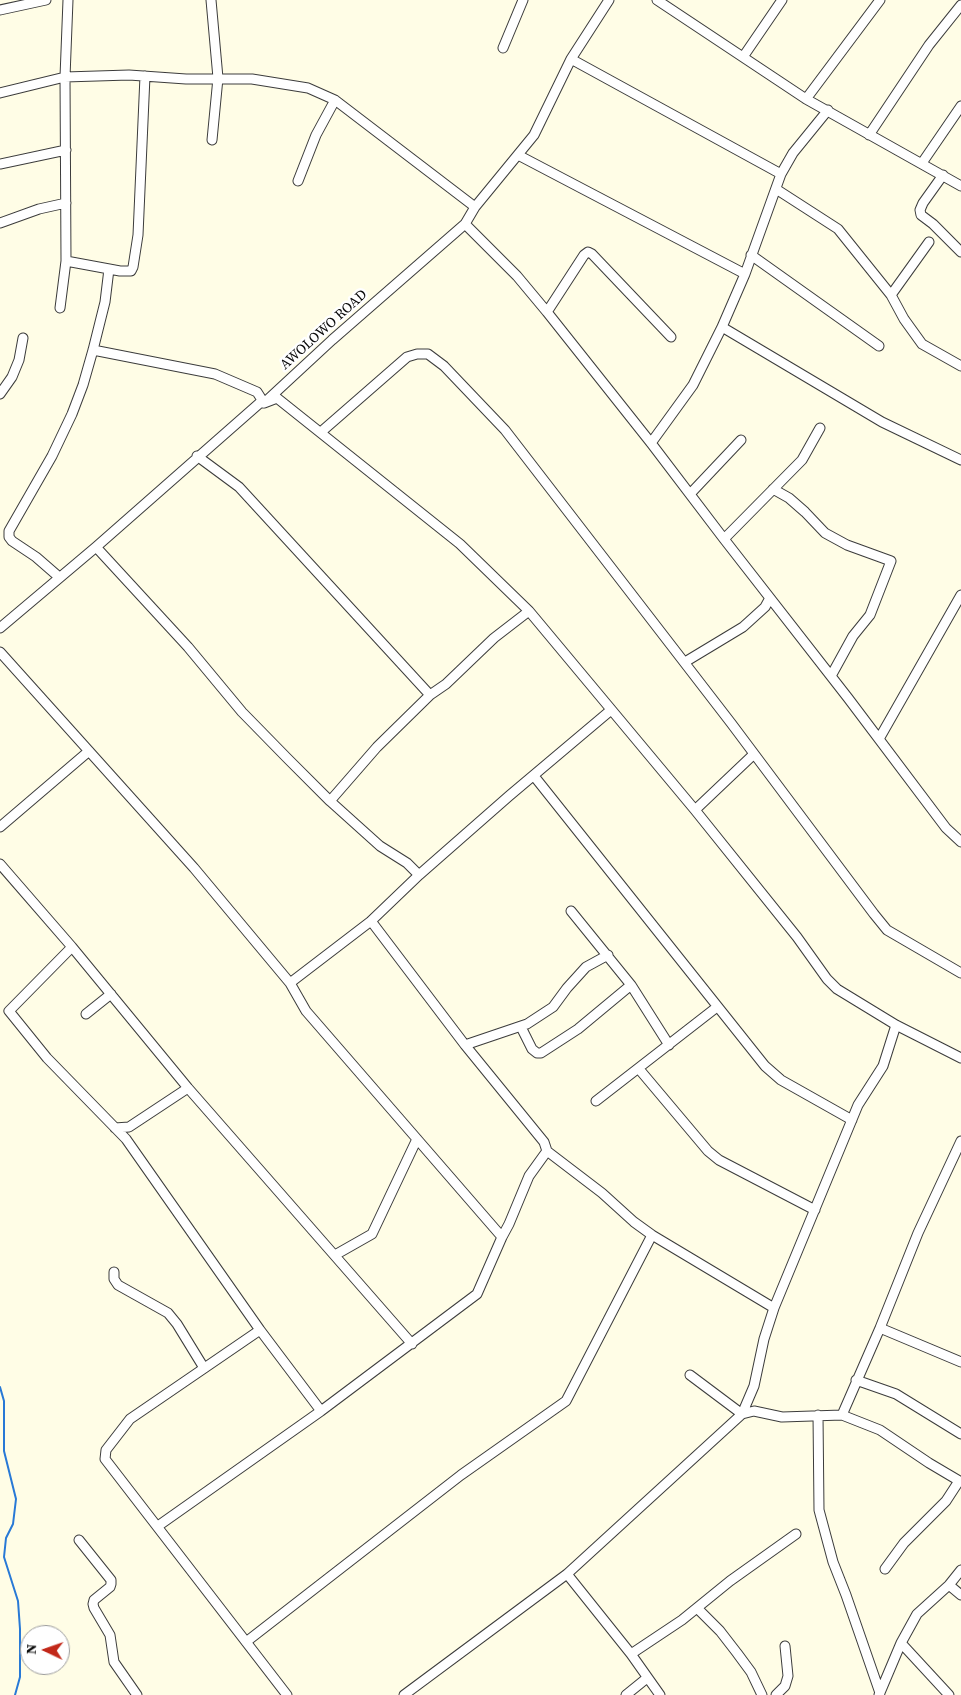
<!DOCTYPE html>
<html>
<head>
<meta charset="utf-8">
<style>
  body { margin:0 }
  #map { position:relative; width:961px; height:1695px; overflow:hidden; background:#fffde6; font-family:"Source Serif 4",serif }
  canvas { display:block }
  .north { position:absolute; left:20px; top:1625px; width:50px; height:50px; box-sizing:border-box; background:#fff; border:1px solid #9d9d9d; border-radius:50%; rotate:273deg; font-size:14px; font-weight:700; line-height:20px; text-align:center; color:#090909 }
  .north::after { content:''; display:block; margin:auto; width:18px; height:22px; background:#c22819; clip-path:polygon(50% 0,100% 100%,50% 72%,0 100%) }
</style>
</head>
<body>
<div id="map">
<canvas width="961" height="1695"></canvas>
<div class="north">N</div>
</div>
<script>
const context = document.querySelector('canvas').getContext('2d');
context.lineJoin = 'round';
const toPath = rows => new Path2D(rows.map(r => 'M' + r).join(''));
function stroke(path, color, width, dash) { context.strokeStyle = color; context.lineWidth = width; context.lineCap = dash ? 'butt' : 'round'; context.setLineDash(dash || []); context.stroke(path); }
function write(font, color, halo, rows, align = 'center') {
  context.font = font + ' "Source Serif 4",serif'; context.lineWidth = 5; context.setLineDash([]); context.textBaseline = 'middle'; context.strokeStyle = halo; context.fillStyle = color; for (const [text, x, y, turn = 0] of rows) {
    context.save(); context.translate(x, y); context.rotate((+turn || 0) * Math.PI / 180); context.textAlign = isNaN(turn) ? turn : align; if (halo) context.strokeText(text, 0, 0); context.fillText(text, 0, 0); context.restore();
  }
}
stroke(toPath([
  [0,1387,4,1401,4,1451,16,1499,13,1524,6,1538,4,1557,18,1601,20,1629,20,1677,15,1695]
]), '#2879d6', 2);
const minor = toPath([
  [211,0,218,78,212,140],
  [657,0,806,99,961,186],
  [0,10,46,0],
  [503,48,523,0],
  [743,57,782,0],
  [571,59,781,174],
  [0,93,65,77,129,75,186,79,252,79,308,88,335,100,475,207],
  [806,99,880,0],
  [869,135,929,45,961,5],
  [518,155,745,274],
  [922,163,961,106],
  [0,164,66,150],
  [943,175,923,203,920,210,921,215,933,224,961,252],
  [298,181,316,135,335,100],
  [776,189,838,229,891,295,904,319,922,344,961,366],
  [0,223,39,209,66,203],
  [465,224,517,276,547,312,651,443,724,539,848,698,946,828,961,842],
  [751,255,879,346],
  [66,261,120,271,131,271,133,267,138,235,145,76],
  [891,295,929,242],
  [60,308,66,261,65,77,68,0],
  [547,312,584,255,588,252,592,254,671,337],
  [722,327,882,422,961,460],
  [93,350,215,374,257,392,264,403,277,398,460,544,529,611,695,810,797,937,827,979,837,989,896,1025,961,1058],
  [0,394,12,377,19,360,23,338],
  [321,432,407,357,417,354,428,354,444,366,505,430,731,723,874,914,887,930,961,973],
  [651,443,693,385,722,327,745,274,781,174,793,153,828,110],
  [197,456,239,487,430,695],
  [773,489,789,498,805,512,825,533,847,545,891,561,870,615,853,636,831,676],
  [690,494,741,440],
  [724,539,802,460,820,428],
  [96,547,188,647,242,712,287,758,330,801,380,846,407,863,419,875],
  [59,577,36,557,12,541,9,537,9,531,52,456,72,414,83,385,93,350,105,302,109,269],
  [0,628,96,547,262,401,264,403,332,340,465,224,475,207,534,135,571,59,609,0],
  [0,652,194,868,290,983,306,1011,502,1237],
  [685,662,743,627,765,607,770,598],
  [879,739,961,595],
  [534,776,765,1066,781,1080,852,1120],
  [330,801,377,747,430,695,446,684,494,638,529,611],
  [695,810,754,754],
  [0,827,89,751],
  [0,864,72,947,188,1088,412,1344],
  [571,911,631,985,669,1045],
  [371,921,465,1045,544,1142,547,1151,602,1193,634,1222,652,1235,774,1308],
  [72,947,9,1011,47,1058,126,1139,260,1330,321,1411],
  [290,983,371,921,419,875,509,796,611,710],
  [86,1014,111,994],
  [521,1027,532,1049,537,1053,541,1053,578,1029,631,985],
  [465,1045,527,1024,553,1007,567,988,586,967,608,955],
  [639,1069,708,1151,719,1160,815,1210],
  [596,1101,717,1007],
  [115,1128,129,1127,188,1088],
  [335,1255,372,1234,417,1139],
  [114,1272,114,1279,118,1285,168,1313,177,1324,204,1368],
  [880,1328,961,1362],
  [260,1330,130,1419,106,1450,105,1459,287,1695],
  [690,1375,742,1414,754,1386,764,1339,774,1308,858,1105,883,1066,896,1025],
  [856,1380,896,1394,961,1434],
  [818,1415,819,1510,833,1562,846,1595,880,1693],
  [842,1415,880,1328,918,1233,961,1141],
  [158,1526,321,1411,477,1294,502,1237,509,1224,529,1176,547,1151],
  [79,1540,111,1580,111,1584,110,1587,94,1600,93,1604,94,1608,110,1635,114,1662,137,1695],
  [885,1569,904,1543,946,1501,959,1481],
  [567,1574,631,1654,660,1695],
  [949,1585,961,1595],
  [697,1608,720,1631,737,1653,751,1672,762,1695],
  [246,1642,461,1475,566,1401,652,1235],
  [901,1643,949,1695],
  [631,1654,682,1620,730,1581,796,1534],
  [404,1695,567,1574,742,1414,754,1411,782,1417,842,1415,880,1430,929,1463,961,1482],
  [626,1695,647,1678],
  [776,1695,785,1686,788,1676,785,1646],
  [879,1695,901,1643,917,1614,949,1585,961,1570]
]);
stroke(minor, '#3c3c3c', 11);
stroke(minor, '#fff', 9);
write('14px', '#090909', '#fff', [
  ["AWOLOWO ROAD",324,330,-42]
]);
</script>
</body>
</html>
